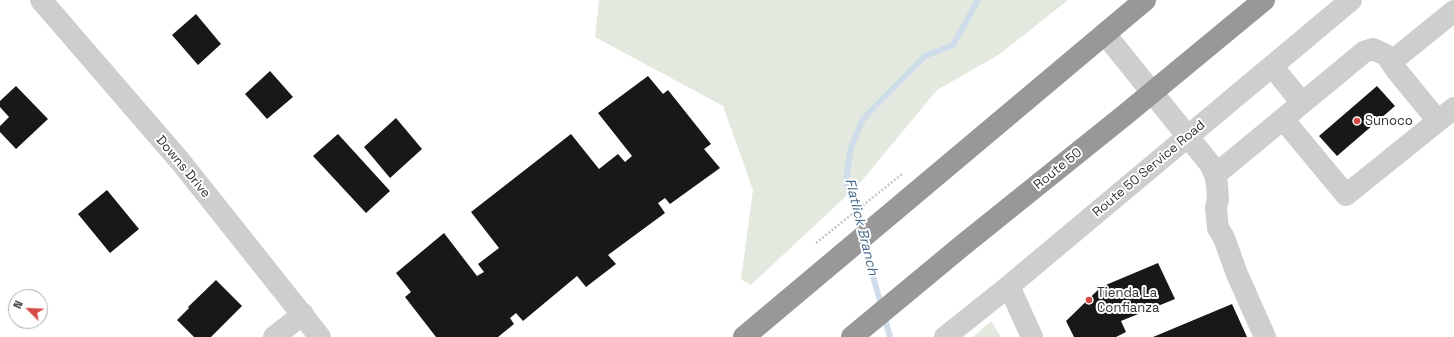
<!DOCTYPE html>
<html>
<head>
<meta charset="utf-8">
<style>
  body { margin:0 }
  #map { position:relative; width:1454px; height:337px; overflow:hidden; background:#fff; font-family:"Space Grotesk",sans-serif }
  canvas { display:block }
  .north { position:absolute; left:8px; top:289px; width:40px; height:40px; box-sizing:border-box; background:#fff; border:1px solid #adadad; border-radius:50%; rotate:294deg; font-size:11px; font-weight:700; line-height:16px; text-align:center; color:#313131 }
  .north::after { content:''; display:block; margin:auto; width:14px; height:18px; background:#d44a46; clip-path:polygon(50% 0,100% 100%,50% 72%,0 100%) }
</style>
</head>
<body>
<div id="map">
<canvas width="1454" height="337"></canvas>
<div class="north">N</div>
</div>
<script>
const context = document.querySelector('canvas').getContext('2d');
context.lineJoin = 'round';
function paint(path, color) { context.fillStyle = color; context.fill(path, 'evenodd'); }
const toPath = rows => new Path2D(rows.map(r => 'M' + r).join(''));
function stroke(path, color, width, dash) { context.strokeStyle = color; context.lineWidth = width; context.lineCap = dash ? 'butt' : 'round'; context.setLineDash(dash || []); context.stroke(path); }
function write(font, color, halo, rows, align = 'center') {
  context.font = font + ' "Space Grotesk",sans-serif'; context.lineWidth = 4; context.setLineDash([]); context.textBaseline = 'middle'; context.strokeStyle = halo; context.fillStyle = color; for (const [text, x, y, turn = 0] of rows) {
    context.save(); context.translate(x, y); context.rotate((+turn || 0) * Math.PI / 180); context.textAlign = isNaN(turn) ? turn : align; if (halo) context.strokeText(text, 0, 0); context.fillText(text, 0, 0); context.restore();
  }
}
paint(toPath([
  [599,0,1068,0,1000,54,937,90,859,184,751,285,741,279,753,190,723,106,595,37],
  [991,321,1001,337,973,337]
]), '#e3e9de');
stroke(toPath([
  [861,232,846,180,851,147,863,119,925,56,953,45,978,0],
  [863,241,882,308],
  [884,316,890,337]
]), '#cfddea', 6);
paint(toPath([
  [196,14,221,44,198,65,172,35],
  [270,71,293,97,267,119,245,94],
  [648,76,663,94,668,90,711,144,704,149,720,168,670,204,665,198,658,203,665,213,608,255,616,264,586,287,577,276,523,321,516,313,510,318,514,324,498,337,436,337,405,297,411,292,396,273,444,233,477,276,484,272,478,264,499,248,471,212,571,134,599,169,618,154,625,162,632,156,598,113],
  [16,86,48,119,16,149,0,132,0,126,9,117,0,107,0,101],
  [1377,86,1395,106,1337,156,1319,136],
  [396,118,422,149,390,178,364,147],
  [338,134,390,191,366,213,313,156],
  [107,190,139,229,110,253,78,214],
  [1158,263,1175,299,1121,321,1126,332,1116,337,1074,337,1066,321,1101,287],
  [216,280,242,306,211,337,194,337,177,320,189,308,188,307],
  [1232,304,1247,337,1153,337]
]), '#181818');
stroke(toPath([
  [816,243,902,174]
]), '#c8c8c8', 2.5, [2, 2]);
stroke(toPath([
  [41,0,180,161,320,337],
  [1105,34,1210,164,1215,175,1217,184,1218,199,1216,208,1218,228,1224,238,1237,274,1265,337],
  [1391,62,1454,11],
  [1272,66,1302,103],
  [1283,119,1346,195,1438,121],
  [1215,175,1364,52,1373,49,1386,55,1397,71,1438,121,1454,108],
  [1009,286,1032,337],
  [274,337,303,314],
  [945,337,1009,286,1351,0]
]), '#cecece', 22);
stroke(toPath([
  [744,337,1145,0],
  [852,337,963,245,1126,114,1264,0]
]), '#989898', 22);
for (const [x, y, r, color] of [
  [1357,121,4,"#d44a46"],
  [1089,300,4,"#d44a46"]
]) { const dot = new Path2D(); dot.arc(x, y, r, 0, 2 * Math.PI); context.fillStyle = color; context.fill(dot); stroke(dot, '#fff', 1.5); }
write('13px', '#313131', '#fff', [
  ["Sunoco",1365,121],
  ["Tienda La",1097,293],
  ["Confianza",1097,308]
], 'left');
write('13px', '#313131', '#fff', [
  ["Downs Drive",183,167,50],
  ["Route 50",1058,169,-39],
  ["Route 50 Service Road",1149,169,-40]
]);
write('italic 14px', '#466a8c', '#fff', [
  ["Flatlick Branch",861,227,76]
]);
</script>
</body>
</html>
